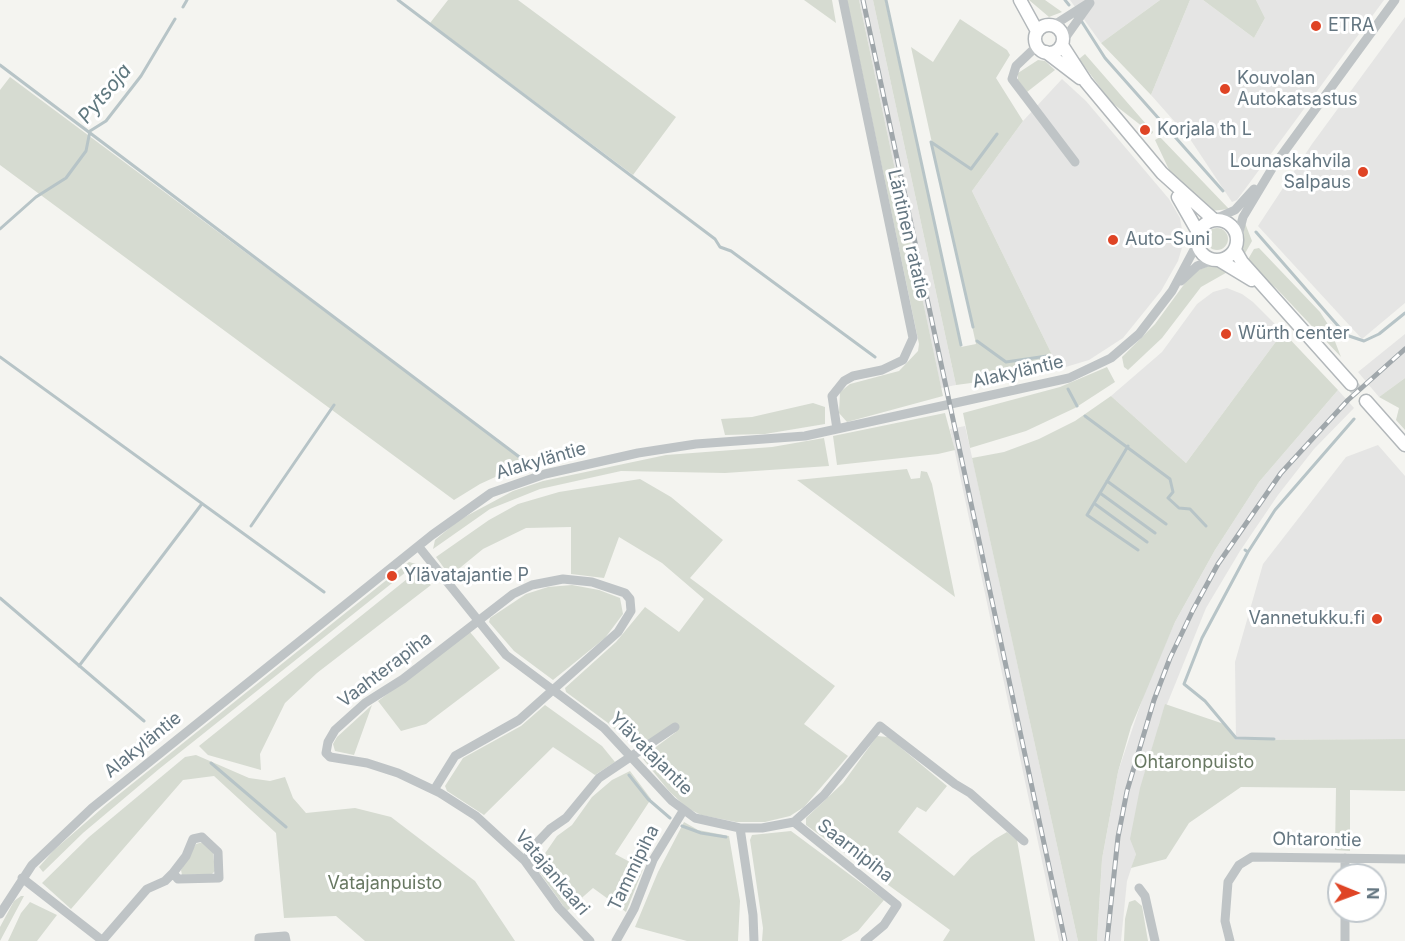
<!DOCTYPE html>
<html>
<head>
<meta charset="utf-8">
<style>
  body { margin:0 }
  #map { position:relative; width:1405px; height:941px; overflow:hidden; background:#f4f4f0; font-family:Inter,sans-serif }
  canvas { display:block }
  .north { position:absolute; left:1327px; top:863px; width:60px; height:60px; box-sizing:border-box; background:#fff; border:2px solid #c1c8cd; border-radius:50%; rotate:91deg; font-size:16px; font-weight:700; line-height:24px; text-align:center; color:#647681 }
  .north::after { content:''; display:block; margin:auto; width:21px; height:27px; background:#df4425; clip-path:polygon(50% 0,100% 100%,50% 72%,0 100%) }
</style>
</head>
<body>
<div id="map">
<canvas width="1405" height="941"></canvas>
<div class="north">N</div>
</div>
<script>
const context = document.querySelector('canvas').getContext('2d');
context.lineJoin = 'round';
function paint(path, color) { context.fillStyle = color; context.fill(path, 'evenodd'); }
const toPath = rows => new Path2D(rows.map(r => 'M' + r).join(''));
function stroke(path, color, width, dash) { context.strokeStyle = color; context.lineWidth = width; context.lineCap = dash ? 'butt' : 'round'; context.setLineDash(dash || []); context.stroke(path); }
function write(font, color, halo, rows, align = 'center') {
  context.font = font + ' Inter,sans-serif'; context.lineWidth = 6; context.setLineDash([]); context.textBaseline = 'middle'; context.strokeStyle = halo; context.fillStyle = color; for (const [text, x, y, turn = 0] of rows) {
    context.save(); context.translate(x, y); context.rotate((+turn || 0) * Math.PI / 180); context.textAlign = isNaN(turn) ? turn : align; if (halo) context.strokeText(text, 0, 0); context.fillText(text, 0, 0); context.restore();
  }
}
paint(toPath([
  [859,0,873,0,956,385,941,388],
  [1070,0,1160,0,1101,43],
  [1190,0,1203,0,1254,38,1265,18,1256,0,1384,0,1237,200,1232,202,1190,139,1151,95],
  [1405,17,1405,303,1362,339,1258,226,1312,144],
  [1062,79,1086,101,1169,199,1180,218,1184,241,1178,261,1161,291,1123,338,1089,360,1059,369,972,191,1023,121],
  [1227,288,1242,294,1253,302,1283,332,1186,463,1111,396,1162,352,1197,304,1213,292],
  [1405,334,1405,378,1379,397,1358,372],
  [1338,390,1354,408,1314,449,1278,495,1240,551,1206,608,1159,724,1136,854,1127,881,1121,941,1097,941,1102,859,1118,772,1147,685,1175,622,1215,550,1259,482],
  [965,426,970,448,1078,941,1059,941,950,429],
  [1378,445,1405,476,1405,739,1236,740,1235,662,1263,564,1346,457]
]), '#e5e5e4');
paint(toPath([
  [448,0,518,0,676,117,633,175,430,23],
  [804,0,832,0,836,23],
  [847,0,859,0,943,396,847,422,839,413,840,392,850,384,899,371,918,351,919,344],
  [873,0,885,0,961,347,976,344,911,47,933,62,960,19,1007,50,1010,55,996,78,1023,121,972,191,1059,369,1046,373,956,385],
  [1029,0,1045,0,1062,12,1049,17],
  [1160,0,1190,0,1151,95,1101,43],
  [1203,0,1256,0,1265,18,1254,38],
  [1085,54,1153,132,1152,134,1111,102,1079,59],
  [1038,60,1045,61,1055,70,1027,92,1018,80,1018,73],
  [10,77,370,345,528,462,480,484,454,500,0,165,0,90],
  [1160,137,1229,209,1211,211,1172,176,1155,140],
  [1245,223,1252,241,1243,257,1241,248],
  '1206 239a11 11 0 1 1 22 0a11 11 0 1 1-22 0Z',
  [1259,248,1320,312,1329,326,1341,357,1276,288,1252,269,1247,261,1254,249],
  [1214,264,1231,270,1201,287,1162,338,1128,370,1124,367,1122,357,1155,324,1188,279,1196,271],
  [1283,332,1338,390,1259,482,1215,550,1175,622,1131,727,1118,772,1102,859,1097,941,1078,941,972,458,1004,452,1039,439,1075,421,1111,396,1186,463],
  [1107,367,1115,382,1075,408,1026,431,970,448,963,413,1060,387],
  [1405,378,1405,430,1396,420,1399,408,1379,397],
  [813,403,825,407,825,424,765,434,725,435,721,419,752,417],
  [945,413,955,450,938,454,837,465,833,436],
  [824,438,829,466,725,473,621,471,540,489,490,509,433,549,435,540,459,520,513,491,543,481,666,455,772,447],
  [907,469,911,479,920,478,921,471,927,472,932,484,955,597,797,480],
  [640,479,671,497,723,540,690,578,835,686,804,724,848,756,804,807,790,816,765,822,736,822,701,815,687,808,669,791,643,759,644,756,676,732,639,747,631,744,608,723,566,692,565,688,616,642,645,607,679,632,704,599,662,563,619,537,604,578,571,574,571,527,526,528,483,549,450,576,436,557,489,520,518,504,559,492],
  [409,562,416,564,159,769,83,833,43,872,39,867,54,850,107,804],
  [418,573,431,585,317,673,285,703,260,754,261,770,208,755,199,746,412,575],
  [572,585,599,590,620,598,623,614,605,638,553,680,514,651,489,622,490,618,526,594,548,587],
  [470,632,500,668,426,724,401,731,378,701],
  [1165,704,1224,724,1236,740,1405,739,1405,791,1350,790,1350,851,1335,850,1336,788,1241,787,1189,823,1166,859,1131,868,1136,854,1130,839,1140,788],
  [372,705,354,755,335,751,333,744,337,737],
  [545,705,602,746,615,762,595,775,553,747,484,815,447,791,445,786,463,758,521,726],
  [877,736,888,737,947,786,926,812,917,807,898,832,954,876,971,857,995,839,1007,832,1017,840,1035,941,943,941,950,930,806,825,806,818,843,783],
  [196,755,249,778,270,781,285,777,293,798,306,813,355,808,391,817,475,881,515,941,365,941,336,916,284,918,276,833,214,776,183,780,71,909,42,883,89,837,185,757],
  [630,771,651,799,615,854,643,869,626,912,593,888,567,911,537,869,537,865,557,836,572,825,592,797,612,780],
  [684,822,698,830,729,836,740,901,738,941,687,941,635,927,658,872],
  [791,831,884,900,858,931,841,941,762,941,763,928,750,840,752,835],
  [203,842,213,852,215,871,212,874,182,875,181,870,196,844],
  [21,896,24,896,0,941,0,927,14,901],
  [1135,900,1142,906,1148,941,1124,941,1125,919,1129,902],
  [30,902,57,915,37,941,8,941,21,913]
]), '#d6dbd1');
stroke(toPath([
  [398,0,715,239,720,247,731,251,875,357],
  [886,0,961,345],
  [1065,0,1069,5],
  [183,7,187,0],
  [1082,22,1105,58,1223,191],
  [0,65,530,465],
  [0,229,36,197,66,178,86,151,90,131,106,121,141,76,175,19],
  [1256,232,1346,335,1364,341,1379,334,1405,313],
  [973,327,931,142,971,169,997,134],
  [977,341,1006,362,1047,356,1059,369],
  [0,357,324,592],
  [1068,389,1077,406],
  [1085,416,1170,479,1173,492,1168,498,1179,508,1190,509,1206,526],
  [1128,446,1087,515,1138,550],
  [1107,481,1166,524],
  [1100,493,1155,533],
  [1095,504,1147,542],
  [251,526,334,405],
  [1245,550,1248,552,1275,510,1354,419],
  [1248,552,1202,638,1184,684,1205,701,1236,738,1274,739],
  [0,598,144,721],
  [79,666,201,505],
  [211,763,286,827],
  [629,775,648,799,670,818],
  [682,826,701,833,726,837]
]), '#b7c4c7', 3);
stroke(toPath([
  [1351,384,1366,401]
]), '#d0d4d4', 12, [12, 6]);
const major = toPath([
  [1020,0,1037,31],
  '1035 39a14 14 0 1 1 28 0a14 14 0 1 1-28 0Z',
  [1062,45,1086,82,1162,173,1213,219],
  [1046,52,1080,78],
  [1178,197,1198,232],
  '1197 240a20 20 0 1 1 40 0a20 20 0 1 1-40 0Z',
  [1235,250,1242,262,1351,384],
  [1219,260,1252,280],
  [1366,401,1405,445]
]);
stroke(major, '#b2b7ba', 15);
stroke(toPath([
  [1054,25,1087,4],
  [1063,41,1090,3],
  [1037,46,1016,66,1012,79,1075,162],
  [1215,219,1235,210,1254,189],
  [1238,236,1243,217,1273,167,1395,0],
  [1181,281,1197,266,1213,260],
  [837,429,832,396,844,381,853,376,882,370,903,360,913,338,843,0],
  [419,547,506,655,604,728,672,801,695,818,740,828,762,828,794,822,824,795,880,726,955,784,970,793,1024,841],
  [434,790,455,756,519,720,618,632,631,611,630,599,625,593,592,582,563,579,532,585,513,594,403,679,365,703,335,730,328,742,326,753,330,757,367,763,398,773,440,793,476,816,525,861,559,908,590,941],
  [794,822,897,905,884,925,865,941],
  [740,828,753,915,754,941],
  [525,861,533,847,550,829,566,818,599,778,675,727],
  [1345,875,1345,858],
  [22,878,103,941],
  [1139,888,1145,896,1155,941],
  [0,914,32,865,92,808,432,535,491,493,545,474,638,453,696,444,805,436,1069,378,1111,358,1139,334,1172,291,1197,244],
  [102,941,147,889,165,881,173,873,186,856,193,839,202,837,218,852,219,878,178,879,173,873],
  [259,941,259,938,285,936,286,941],
  [616,941,634,909,653,860,683,811],
  [1230,941,1225,921,1228,882,1239,865,1252,857,1405,859],
  [1345,941,1345,911]
]), '#bfc4c6', 9);
stroke(major, '#fff', 12);
const rail = toPath([
  [863,0,1065,941],
  [1107,941,1118,837,1127,791,1154,700,1170,658,1193,610,1218,564,1281,473,1348,400,1405,349]
]);
stroke(rail, '#a0a7ab', 5);
stroke(rail, '#fff', 3, [9]);
for (const [x, y, r, color] of [
  [1316,26,6,"#df4425"],
  [1225,89,6,"#df4425"],
  [1145,130,6,"#df4425"],
  [1363,172,6,"#df4425"],
  [1113,240,6,"#df4425"],
  [1226,334,6,"#df4425"],
  [392,576,6,"#df4425"],
  [1377,619,6,"#df4425"]
]) { const dot = new Path2D(); dot.arc(x, y, r, 0, 2 * Math.PI); context.fillStyle = color; context.fill(dot); stroke(dot, '#fff', 2); }
write('18px', '#647681', '#fff', [
  ["ETRA",1328,26],
  ["Kouvolan",1237,79],
  ["Autokatsastus",1237,100],
  ["Korjala th L",1157,130],
  ["Lounaskahvila",1351,162,"right"],
  ["Salpaus",1351,183,"right"],
  ["Auto-Suni",1125,240],
  ["Würth center",1238,334],
  ["Ylävatajantie P",404,576],
  ["Vannetukku.fi",1365,619,"right"]
], 'left');
write('18px', '#647681', '#fff', [
  ["Läntinen ratatie",908,234,77],
  ["Alakyläntie",1018,372,-13],
  ["Alakyläntie",541,461,-16],
  ["Vaahterapiha",385,670,-37],
  ["Alakyläntie",143,745,-39],
  ["Ylävatajantie",651,754,45],
  ["Ohtarontie",1317,840,1],
  ["Saarnipiha",855,851,38],
  ["Tammipiha",634,868,-64],
  ["Vatajankaari",552,873,50]
]);
write('18px', '#687862', '#fff', [
  ["Ohtaronpuisto",1194,763],
  ["Vatajanpuisto",385,884]
]);
write('italic 20px', '#5f787f', '#fff', [
  ["Pytsoja",105,94,-50]
]);
</script>
</body>
</html>
